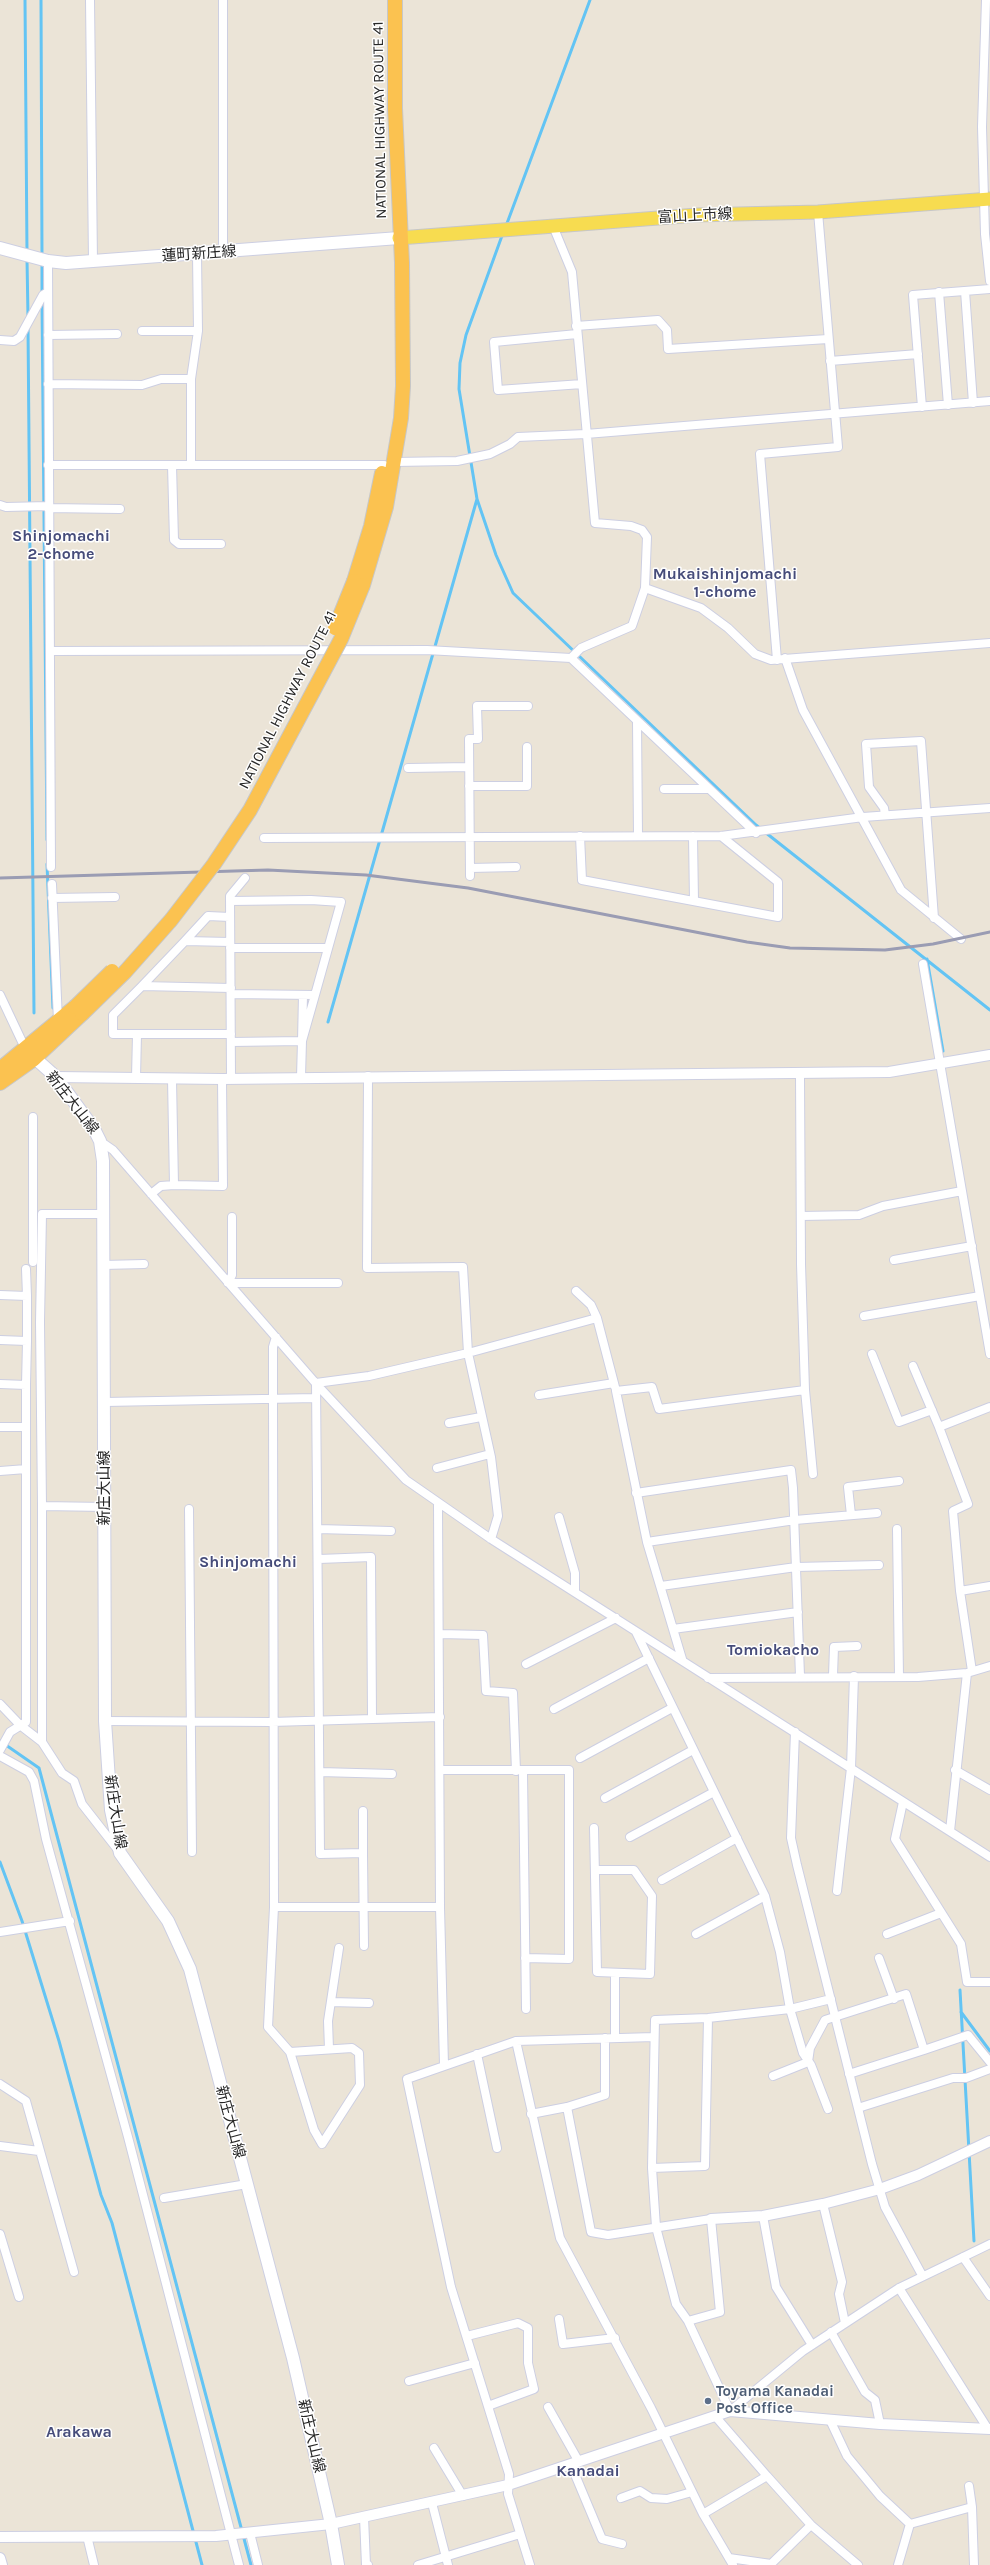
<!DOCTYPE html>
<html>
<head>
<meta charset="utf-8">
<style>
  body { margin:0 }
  canvas { display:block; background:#ebe4d7 }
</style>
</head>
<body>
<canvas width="990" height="2565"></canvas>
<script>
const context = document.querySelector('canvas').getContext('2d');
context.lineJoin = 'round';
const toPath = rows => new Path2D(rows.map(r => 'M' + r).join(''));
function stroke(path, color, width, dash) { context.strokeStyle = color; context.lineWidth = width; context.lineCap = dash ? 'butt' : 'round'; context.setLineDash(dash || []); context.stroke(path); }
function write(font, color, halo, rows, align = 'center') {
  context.font = font + ' Karla,"Noto Sans JP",sans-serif'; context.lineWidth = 3; context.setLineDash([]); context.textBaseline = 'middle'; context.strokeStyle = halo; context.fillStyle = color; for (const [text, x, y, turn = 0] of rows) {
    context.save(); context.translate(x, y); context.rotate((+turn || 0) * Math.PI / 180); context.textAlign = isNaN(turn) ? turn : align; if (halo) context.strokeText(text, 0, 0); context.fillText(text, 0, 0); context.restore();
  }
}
stroke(toPath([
  [25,0,27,253],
  [41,0,42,256],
  [506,226,590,0],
  [503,233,466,335,460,363,459,389,477,499,496,555,513,593,756,825,990,1010],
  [27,259,28,317],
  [42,262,42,294],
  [42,302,47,840],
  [28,327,34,1013],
  [47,864,53,1008],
  [927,959,943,1051],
  [328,1022,477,499],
  [0,1741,39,1768,251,2565],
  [0,1862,22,1921,59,2041,101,2195,112,2223,202,2565],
  [960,1990,974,2241],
  [961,2012,990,2051]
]), '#63c4f4', 3);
const minor = toPath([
  [90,0,93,262],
  [986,0,982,127,985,234,990,281],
  [553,226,572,272,595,523,631,526,642,530,647,537,645,588,632,626,581,648,571,658],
  [223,252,223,0],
  [48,261,51,867],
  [965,291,973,403],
  [939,292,948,405],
  [576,326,658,320,667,330,668,349,828,339],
  [142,331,198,331],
  [577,334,494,342,498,390,582,384],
  [48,335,117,334],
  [0,340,14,341,20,337,43,295,48,292],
  [830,361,918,354],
  [48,384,142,385,161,379,191,379],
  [922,407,913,295,990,289],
  [394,462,457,461,490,454,510,444,518,437,586,434,990,401],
  [191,464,191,379,198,331,197,254],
  [48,465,384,465],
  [172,465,174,540,179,544,221,544],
  [0,505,6,507,48,506],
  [48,508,120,509],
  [645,588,701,608,728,628,755,654,771,660,990,643],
  [51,651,427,650,571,658,756,833],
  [785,658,803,710,901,890,961,939],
  [777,660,760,454,838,447,818,212],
  [637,721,638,836],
  [408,768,469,767],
  [469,786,527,786,527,747],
  [664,789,709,789],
  [885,815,884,808,869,787,866,744,921,741,934,918],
  [580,836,582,880,778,917,778,882,721,836],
  [693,836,694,901],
  [264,838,721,836,863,817,990,808],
  [470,868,516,867],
  [470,876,469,739,478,739,477,706,528,706],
  [52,884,58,1021],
  [52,898,115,897],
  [230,901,311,900,341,902,315,995,231,994],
  [185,941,208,916,230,917],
  [230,948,328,948],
  [923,964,990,1354],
  [142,986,185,941,230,942],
  [0,995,25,1048],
  [303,995,302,1041,315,995],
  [137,1034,113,1034,113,1015,142,986,231,988],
  [231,1042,302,1041,301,1077],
  [800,1074,801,1264,805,1390,813,1474],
  [368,1076,367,1268,463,1267,468,1353,491,1457,498,1516,491,1539],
  [136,1078,137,1034,231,1034],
  [172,1079,174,1185,223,1186,222,1079],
  [231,1079,230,896,245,878],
  [33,1117,33,1262],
  [100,1141,113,1150,319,1387,406,1480,491,1539,990,1857],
  [151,1194,161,1186,174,1185],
  [801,1216,859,1215,883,1206,962,1191],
  [232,1217,232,1275,228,1283,338,1283],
  [894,1260,972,1246],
  [103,1265,144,1264],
  [0,1295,27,1296,26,1269],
  [864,1316,980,1296],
  [597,1318,615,1387],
  [276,1337,273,1347,273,1399,274,1907,268,2027,290,2052,314,2130,322,2144,360,2085,359,2053,352,2048,290,2052],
  [0,1340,27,1341,27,1296],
  [872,1354,899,1422,932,1410],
  [913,1366,939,1427],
  [0,1384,26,1385,27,1341],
  [539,1395,614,1383],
  [105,1402,316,1398],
  [449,1423,481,1417],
  [0,1427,26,1427,26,1385],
  [437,1468,490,1454],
  [0,1471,26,1469,26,1427],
  [636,1493,791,1470,793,1488,800,1676],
  [438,1504,440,1907,444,2065],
  [42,1506,40,1322,42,1214,103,1214],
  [189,1509,192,1852],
  [851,1515,848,1487,899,1481],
  [559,1517,575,1573,575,1592],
  [318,1529,391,1531],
  [897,1529,899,1677],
  [647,1542,795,1520,877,1513],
  [319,1559,371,1557,372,1719],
  [661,1586,796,1567,879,1565],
  [960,1591,953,1511,968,1504,939,1427,990,1407],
  [673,1629,798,1612],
  [636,1632,765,1896,780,1952,790,2009,803,2053,811,2065,828,2109],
  [440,1634,483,1635,486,1691,513,1693,516,1771],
  [682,1659,647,1542,616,1391,652,1387,659,1409,805,1390],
  [526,1664,616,1618],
  [972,1671,960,1591,990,1586],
  [833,1676,834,1647,857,1646],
  [708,1678,918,1677,967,1673,990,1666],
  [0,1704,20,1725,42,1742,62,1773,74,1781,82,1804,118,1850],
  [554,1709,649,1658],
  [105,1721,272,1722,440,1717],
  [795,1732,791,1838,797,1865,872,2164,885,2207,922,2275],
  [42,1742,42,1506,105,1507],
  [0,1750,10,1732,26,1722,26,1469],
  [0,1756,29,1772,34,1781,46,1839,128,2137,239,2565],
  [580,1758,672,1708],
  [440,1770,569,1770,569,1959,525,1958],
  [955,1770,990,1790],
  [523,1771,526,2009],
  [320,1772,392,1774],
  [605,1798,693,1750],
  [903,1802,895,1839,961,1944,967,1982,990,1982],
  [363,1811,363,1853],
  [594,1828,597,1972,650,1974,652,1896,634,1870,595,1870],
  [950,1831,967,1673],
  [630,1837,714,1792],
  [662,1880,737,1838],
  [837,1891,851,1768,854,1676],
  [274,1907,440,1907],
  [0,1932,70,1921],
  [696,1934,765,1896],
  [887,1934,941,1913],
  [364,1946,363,1853,320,1854,316,1383,369,1376,468,1353,597,1318,591,1305,576,1291],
  [879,1958,894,1999],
  [615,1974,615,2038],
  [831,1999,790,2009,708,2018,655,2020,652,2168,656,2227,676,2304,688,2321,730,2411,803,2351,899,2288,990,2244],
  [331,2002,369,2003],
  [516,2041,560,2238,651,2408,703,2514,733,2565],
  [329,2049,328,2021,339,1948],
  [924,2050,968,2035,990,2062],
  [477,2054,497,2148],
  [773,2076,808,2062,810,2048,825,2020,906,1994,924,2050,849,2074],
  [0,2084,26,2101,74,2272],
  [567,2107,591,2232,608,2235,711,2219,720,2312,688,2321],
  [858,2108,953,2078,966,2078,990,2069],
  [531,2114,567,2107,605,2095,605,2038],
  [0,2146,39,2151],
  [652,2168,705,2166,708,2018],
  [164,2198,247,2184],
  [823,2204,842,2282,839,2294,845,2323],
  [763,2216,776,2287,812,2345],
  [0,2234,19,2297],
  [963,2257,990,2296],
  [899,2288,988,2429],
  [559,2319,563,2344,615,2338],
  [831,2332,865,2392,875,2400,880,2424],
  [467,2336,518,2323,528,2328,528,2363,534,2389,488,2406],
  [409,2381,475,2363],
  [548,2407,579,2462],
  [715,2416,767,2476],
  [830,2420,847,2456,880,2496,910,2524,898,2565],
  [434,2448,463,2496],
  [571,2465,602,2539,622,2544],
  [621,2498,640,2491,651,2498,667,2499,692,2492],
  [432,2503,448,2565],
  [972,2507,974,2565],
  [703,2514,767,2476,811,2525,858,2565],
  [364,2517,366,2565,368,2565],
  [910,2524,972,2507,969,2486],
  [250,2533,258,2565],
  [87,2536,94,2565],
  [729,2558,771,2564,811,2525],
  [418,2565,520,2534],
  [530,2565,508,2494,509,2474,451,2287,407,2079,516,2041,654,2037]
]);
const tertiary = toPath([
  [56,1077,222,1079,889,1072,990,1055],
  [711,2219,763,2216,823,2204,880,2189,918,2175,990,2141],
  [0,2537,216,2536,331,2524,508,2485,730,2411,880,2424,990,2429],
  [0,2558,2,2565]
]);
const secondary = toPath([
  [0,248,48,261,66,263,399,238],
  [28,1052,56,1077,94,1129,100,1141,103,1161,105,1721,111,1810,120,1853,168,1921,190,1969,293,2358,331,2524,338,2565]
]);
const primary = toPath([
  [399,238,697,215,818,212,990,199]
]);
const trunk = toPath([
  [354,581,371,526,382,473],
  [363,585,386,507,401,418,403,386,402,263,395,108,395,0],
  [0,1069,75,1007],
  [0,1083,34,1059,82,1014]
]);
stroke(minor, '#cdcfe2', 10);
stroke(tertiary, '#cdcfe2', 12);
stroke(secondary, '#cdcfe2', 14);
stroke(primary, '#c7c7c7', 15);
stroke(trunk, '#c7c7c7', 16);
stroke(minor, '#fff', 8);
stroke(tertiary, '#fff', 10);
stroke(secondary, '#fff', 12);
stroke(primary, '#f7dc50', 13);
stroke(trunk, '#fbc250', 14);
stroke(toPath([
  [0,878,268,870,366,875,468,888,747,942,790,948,885,950,933,944,990,932]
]), '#9a9cb3', 3);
const trunkBridge = toPath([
  [335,628,354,581],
  [75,1007,112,971],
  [82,1014,125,972,171,920,214,864,250,810,341,639,363,585]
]);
stroke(trunkBridge, '#c7c7c7', 16, []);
stroke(trunkBridge, '#fbc250', 14);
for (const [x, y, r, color] of [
  [708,2401,4,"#5c6f8a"]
]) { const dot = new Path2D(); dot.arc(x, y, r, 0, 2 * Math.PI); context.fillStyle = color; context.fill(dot); stroke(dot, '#fff', 1.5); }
write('15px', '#272727', '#fff', [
  ["NATIONAL HIGHWAY ROUTE 41",380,120,-91],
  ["富山上市線",695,216,-3],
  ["蓮町新庄線",199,254,-4],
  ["NATIONAL HIGHWAY ROUTE 41",288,700,-63],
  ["新庄大山線",72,1103,52],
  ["新庄大山線",105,1488,-90],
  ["新庄大山線",115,1812,81],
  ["新庄大山線",230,2122,75],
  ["新庄大山線",311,2436,77]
]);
write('bold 15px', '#4e5e75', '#fff', [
  ["Toyama Kanadai",716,2392],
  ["Post Office",716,2409]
], 'left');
write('bold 16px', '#464c7a', '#fff', [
  ["Shinjomachi",61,536],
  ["2-chome",61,554],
  ["Mukaishinjomachi",725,574],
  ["1-chome",725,592],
  ["Shinjomachi",248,1562],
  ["Tomiokacho",773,1650],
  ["Arakawa",79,2432],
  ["Kanadai",588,2471]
]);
</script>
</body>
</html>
